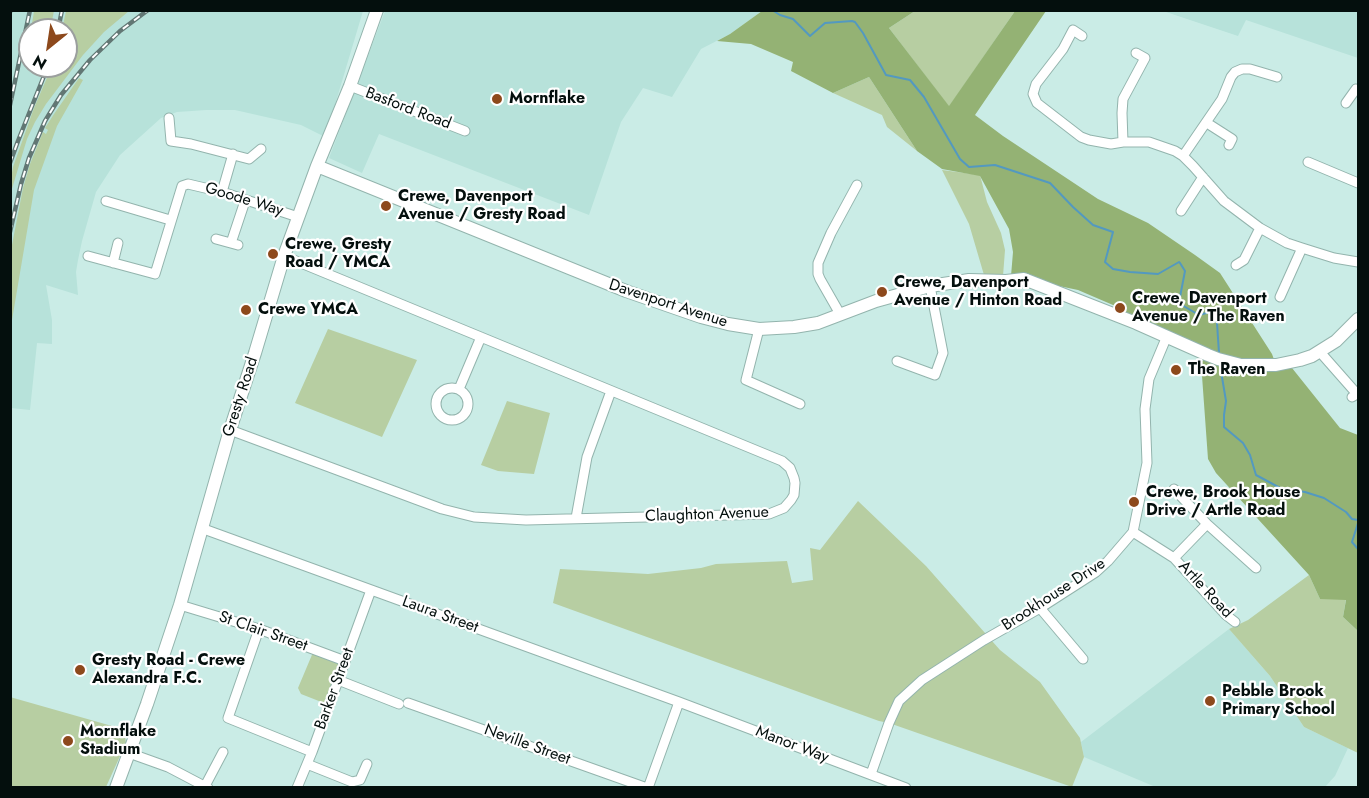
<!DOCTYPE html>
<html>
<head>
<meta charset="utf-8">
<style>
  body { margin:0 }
  #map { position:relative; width:1369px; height:798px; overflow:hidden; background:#caece6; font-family:Jost,sans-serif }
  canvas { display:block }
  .frame { position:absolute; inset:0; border:12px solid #040f0d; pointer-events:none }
  .north { position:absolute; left:18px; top:18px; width:60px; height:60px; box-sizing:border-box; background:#fff; border:2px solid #9b9f9e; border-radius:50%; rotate:210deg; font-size:16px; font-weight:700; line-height:24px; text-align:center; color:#040f0d }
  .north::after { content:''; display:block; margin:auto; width:21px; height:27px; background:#8d491c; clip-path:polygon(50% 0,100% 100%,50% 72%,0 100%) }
</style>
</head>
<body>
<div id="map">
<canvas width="1369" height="798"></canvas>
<div class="frame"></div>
<div class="north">N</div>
</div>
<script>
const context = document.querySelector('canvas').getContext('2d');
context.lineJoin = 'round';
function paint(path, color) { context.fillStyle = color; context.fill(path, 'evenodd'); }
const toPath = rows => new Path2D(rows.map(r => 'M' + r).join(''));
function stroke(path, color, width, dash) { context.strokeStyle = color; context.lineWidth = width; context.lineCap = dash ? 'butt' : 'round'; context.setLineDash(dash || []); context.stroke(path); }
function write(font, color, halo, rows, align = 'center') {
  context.font = font + ' Jost,sans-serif'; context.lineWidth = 4.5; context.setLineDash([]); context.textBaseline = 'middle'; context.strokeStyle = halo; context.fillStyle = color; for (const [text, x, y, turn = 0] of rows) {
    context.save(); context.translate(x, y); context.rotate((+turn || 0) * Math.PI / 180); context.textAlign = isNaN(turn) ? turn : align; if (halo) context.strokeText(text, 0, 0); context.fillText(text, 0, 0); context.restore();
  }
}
paint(toPath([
  [11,11,363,11,334,108,323,136,301,125,235,110,206,110,177,112,161,118,120,155,96,192,82,241,78,260,76,272,78,295,46,285,52,320,52,344,37,343,30,410,11,408,11,410],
  [30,30,66,30,66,66,30,66],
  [385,11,762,11,730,34,701,49,672,97,643,88,621,122,589,215,379,134,362,173,329,158],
  [1163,11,1358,11,1358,58,1246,20,1238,36],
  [1229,629,1270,676,1304,727,1348,748,1335,776,1325,787,1158,788,1084,757,1081,742]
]), '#b7e2da');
paint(toPath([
  [34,11,54,11,50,30,31,30],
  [66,11,129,11,104,32,83,55,46,104,35,122,27,139,11,192,11,178,13,167,34,108,52,66,66,66,66,30,62,30],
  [915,11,1015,11,949,107,889,28],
  [869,77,917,151,887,127,882,115,833,93],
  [79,78,83,80,57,126,34,190,11,326,11,250,23,188,30,164,43,132,46,134,48,130,45,128,54,114],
  [942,170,980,175,987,202,1001,233,1005,250,1003,276,984,275,969,224],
  [328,329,417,360,382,437,295,403],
  [507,401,550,413,534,474,498,471,481,465],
  [858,501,926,566,1000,650,1040,682,1080,738,1084,757,1072,787,889,723,879,721,553,603,560,569,648,574,701,568,716,564,787,561,792,583,813,580,810,548,820,550],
  [1309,575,1320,599,1346,599,1343,617,1358,631,1358,753,1304,727,1270,676,1229,629,1248,620],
  [314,650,345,661,329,705,301,694,298,688],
  [10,697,119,728,125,736,126,743,106,787,11,787]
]), '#b7cea2');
paint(toPath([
  [762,11,915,11,889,28,949,106,1015,11,1046,11,975,115,1003,136,1098,199,1148,223,1195,255,1220,273,1272,354,1276,365,1288,363,1340,428,1358,435,1358,631,1343,617,1346,600,1320,599,1309,575,1216,473,1208,459,1201,362,1208,355,1136,323,1120,308,1078,290,1011,276,1013,252,1009,229,980,176,942,169,917,151,869,77,833,93,791,71,793,62,751,44,717,41,730,34]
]), '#94b274');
stroke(toPath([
  [772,10,780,15,793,19,810,36,825,23,852,21,855,22,863,33,886,75,910,80,924,97,960,159,969,167,995,165,1050,183,1073,207,1093,225,1113,232,1105,262,1113,269,1130,272,1158,274,1179,262,1180,263,1185,271,1180,297,1180,304,1199,315,1210,312,1217,323,1219,353],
  [1220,365,1226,401,1224,415,1224,427,1243,443,1250,455,1256,475,1282,489,1305,492,1324,498,1346,512,1352,519,1358,520],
  [1358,523,1352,542,1358,549]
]), '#5399c0', 2);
const street = toPath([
  [1082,36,1073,30,1063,49,1036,84,1033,94,1037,103,1081,137,1089,140,1111,144,1123,142,1149,142,1175,151,1183,156,1193,166,1224,201,1260,228,1287,243,1302,248,1334,258,1358,262],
  [350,86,465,131],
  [1346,103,1356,89],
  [169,118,171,141,191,144,249,159,261,149],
  [1207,123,1232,139,1229,145],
  [1123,142,1122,113,1123,99,1145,58,1136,53],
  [1183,156,1222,99,1231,77,1235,72,1242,69,1250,69,1277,77],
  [1308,162,1358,183],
  [222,192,233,154],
  [106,201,170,220],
  [1181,211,1203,177],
  [216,239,238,245],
  [231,243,245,201],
  [88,256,155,274,182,186,188,184,222,192,298,217],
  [113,263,118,243],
  [1236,265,1244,260,1260,228],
  [1280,297,1302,248],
  [840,314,820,279,818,274,818,263,831,233,857,185],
  [759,329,746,380,800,404],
  [1320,352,1357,394,1352,397],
  [897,361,935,375,943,353,930,286],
  '436 404a16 16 0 1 1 32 0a16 16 0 1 1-32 0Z',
  [459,389,481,337],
  [230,430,442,509,474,517,526,520,769,514,784,508,791,500,794,495,795,483,794,478,790,468,782,461,284,256],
  [1174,489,1207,524,1256,568],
  [576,518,587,457,611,391],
  [201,528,679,702,906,788],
  [1133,532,1174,558,1226,615,1235,622],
  [1174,558,1207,524],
  [180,605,259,629,345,661],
  [1040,608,1083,659],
  [259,629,228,718,312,752],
  [338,680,399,704],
  [408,703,647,788],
  [129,753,168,767,208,788],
  [307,764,352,782,360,780,367,764],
  [871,774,889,723,899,701,922,680,984,640,1040,608,1096,572,1108,561,1133,532,1147,463,1145,409,1149,379,1167,336],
  [205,786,223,752],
  [297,788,312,752,371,590],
  [648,788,679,702]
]);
const secondary = toPath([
  [317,166,626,291,701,317,728,324,759,329,794,327,818,323,876,301,930,286,969,280,1006,281,1024,279,1136,323,1208,355,1218,359,1241,365,1276,365,1300,360,1312,356,1336,341,1358,319],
  [116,788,147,704,180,605,230,430,255,353,284,256,317,166,350,86,377,10]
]);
stroke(street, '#93b4ad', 11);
stroke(secondary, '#93b4ad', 14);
stroke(street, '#fff', 9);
stroke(secondary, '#fff', 12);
const rail = toPath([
  [10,11,12,10],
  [58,30,62,10],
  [10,105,30,10],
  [10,163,18,141,48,66],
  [10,232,21,184,29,158,45,121,61,95,90,60,120,31,148,10]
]);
stroke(rail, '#627774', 4.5);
stroke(rail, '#fff', 2, [7]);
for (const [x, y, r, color] of [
  [497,99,6,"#8d491c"],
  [386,206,6,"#8d491c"],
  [273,254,6,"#8d491c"],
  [882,292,6,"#8d491c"],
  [1120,308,6,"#8d491c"],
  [246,310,6,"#8d491c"],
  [1176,370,6,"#8d491c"],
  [1134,502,6,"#8d491c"],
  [80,670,6,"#8d491c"],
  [1210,701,6,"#8d491c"],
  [68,741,6,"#8d491c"]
]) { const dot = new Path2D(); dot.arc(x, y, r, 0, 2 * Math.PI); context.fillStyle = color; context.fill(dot); stroke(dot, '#fff', 2); }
write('bold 16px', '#040f0d', '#fff', [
  ["Mornflake",509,99],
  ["Crewe, Davenport",398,197],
  ["Avenue / Gresty Road",398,215],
  ["Crewe, Gresty",285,245],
  ["Road / YMCA",285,263],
  ["Crewe, Davenport",894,283],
  ["Avenue / Hinton Road",894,301],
  ["Crewe, Davenport",1132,299],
  ["Avenue / The Raven",1132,317],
  ["Crewe YMCA",258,310],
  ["The Raven",1188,370],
  ["Crewe, Brook House",1146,493],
  ["Drive / Artle Road",1146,511],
  ["Gresty Road - Crewe",92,661],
  ["Alexandra F.C.",92,679],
  ["Pebble Brook",1222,692],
  ["Primary School",1222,710],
  ["Mornflake",80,732],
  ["Stadium",80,750]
], 'left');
write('16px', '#040f0d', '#fff', [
  ["Basford Road",408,109,21],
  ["Goode Way",244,200,17],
  ["Davenport Avenue",668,304,18],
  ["Gresty Road",241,397,-72],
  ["Claughton Avenue",707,515,-2],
  ["Artle Road",1205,590,47],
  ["Brookhouse Drive",1054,595,-33],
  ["Laura Street",440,615,20],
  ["St Clair Street",263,632,19],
  ["Barker Street",335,689,-70],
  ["Neville Street",527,745,20],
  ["Manor Way",792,745,21]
]);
</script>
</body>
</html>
